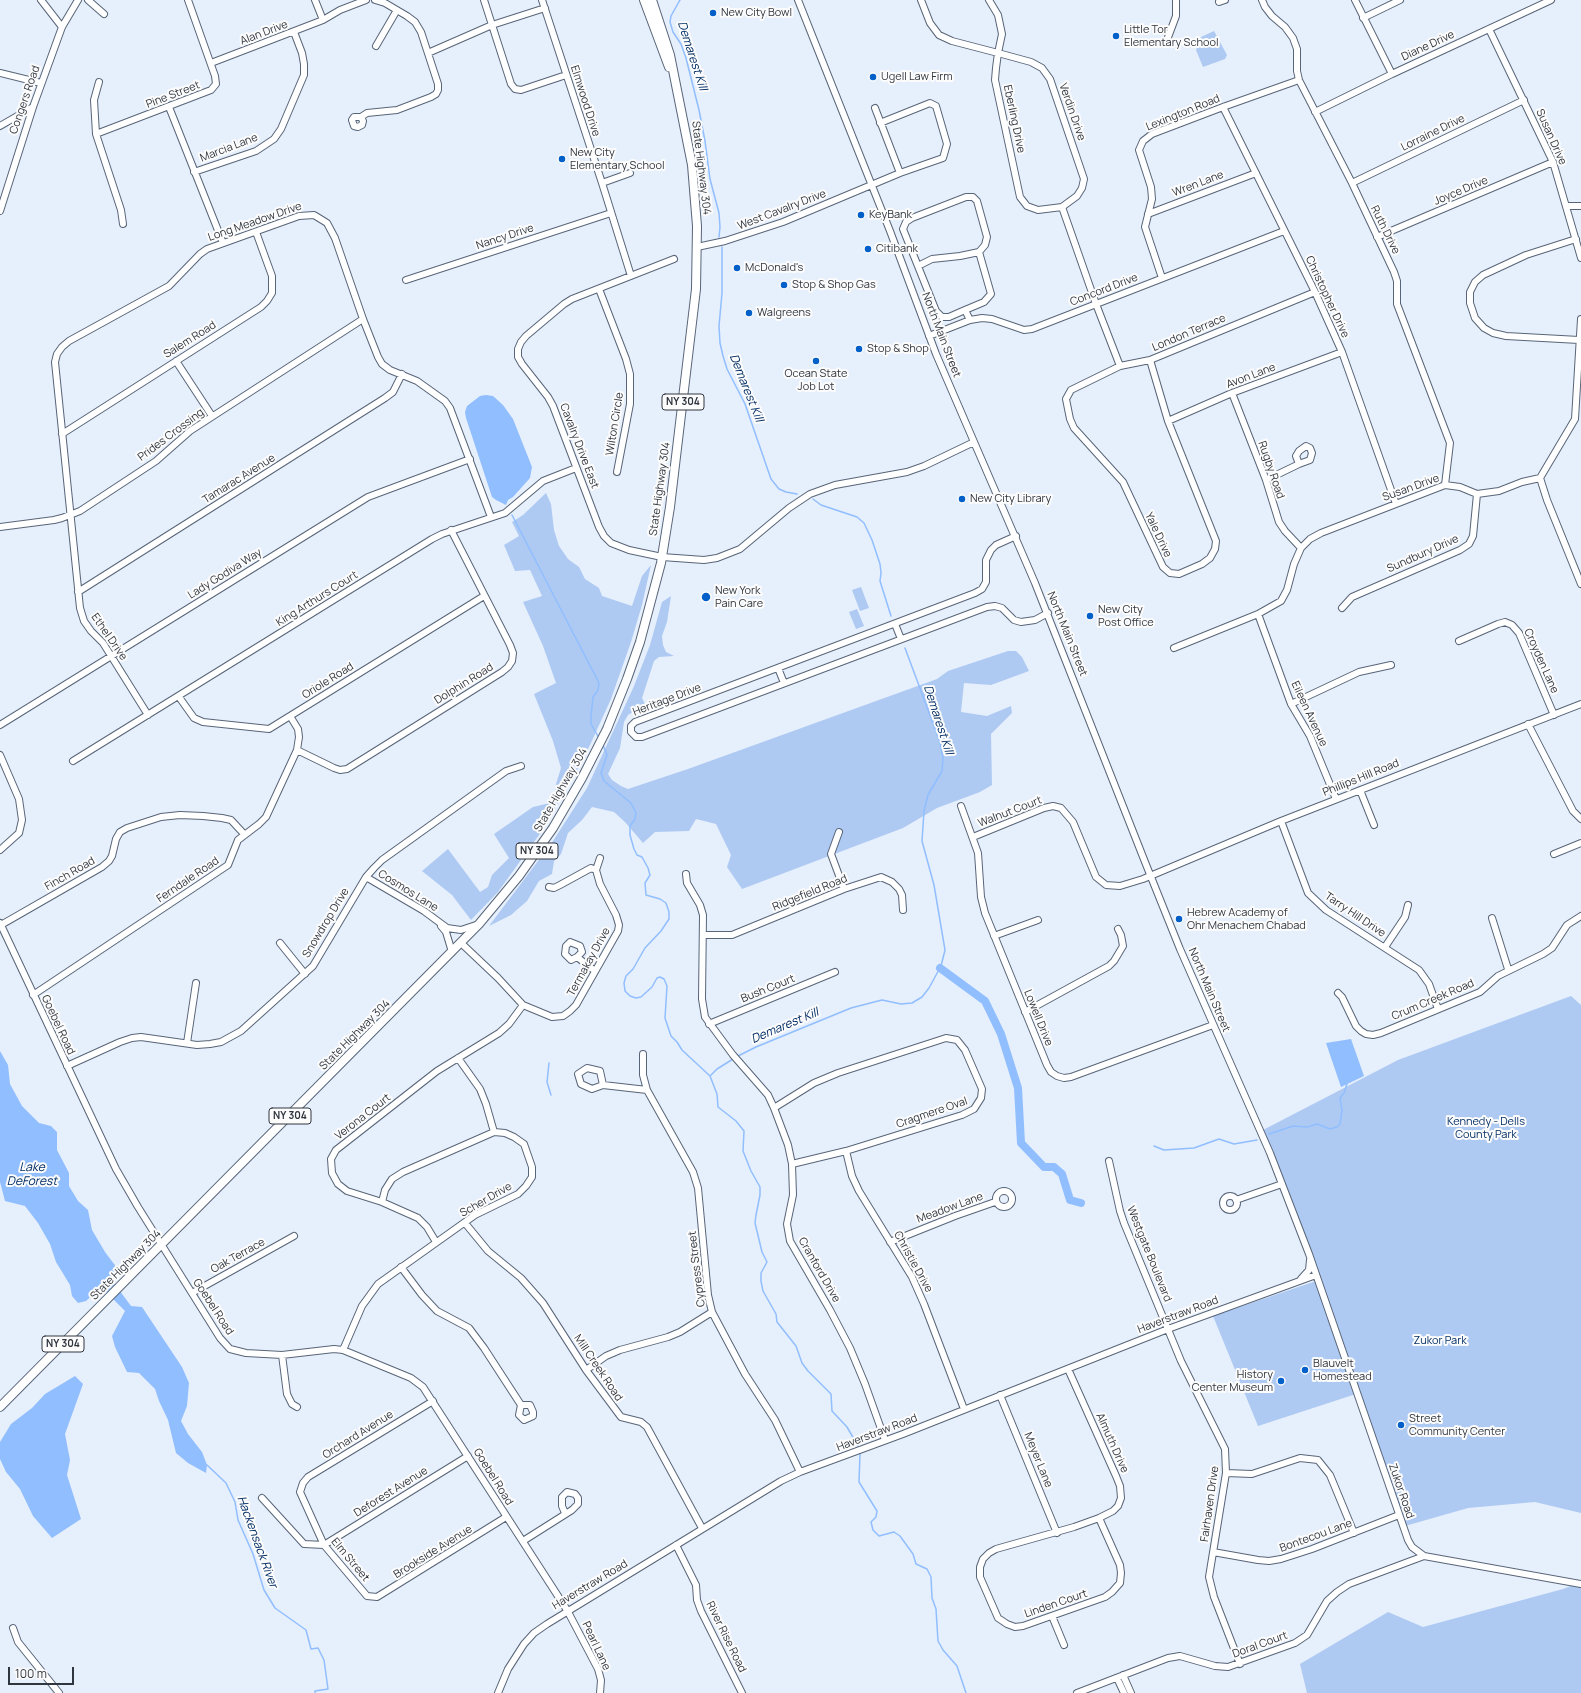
<!DOCTYPE html>
<html>
<head>
<meta charset="utf-8">
<style>
  body { margin:0 }
  #map { position:relative; width:1581px; height:1693px; overflow:hidden; background:#e6effc; font-family:Manrope,sans-serif }
  canvas { display:block }
  .scale { position:absolute; left:8px; top:1667px; width:66px; height:18px; box-sizing:border-box; border:2px solid #30363f; border-top:0; padding-left:5px; font-size:12px; line-height:14px; white-space:nowrap; color:#30363f; -webkit-text-stroke:3px #fcfcfc; paint-order:stroke }
</style>
</head>
<body>
<div id="map">
<canvas width="1581" height="1693"></canvas>
<div class="scale">100 m</div>
</div>
<script>
const context = document.querySelector('canvas').getContext('2d');
context.lineJoin = 'round';
function paint(path, color) { context.fillStyle = color; context.fill(path, 'evenodd'); }
const toPath = rows => new Path2D(rows.map(r => 'M' + r).join(''));
function stroke(path, color, width, dash) { context.strokeStyle = color; context.lineWidth = width; context.lineCap = dash ? 'butt' : 'round'; context.setLineDash(dash || []); context.stroke(path); }
function write(font, color, halo, rows, align = 'center') {
  context.font = font + ' Manrope,sans-serif'; context.lineWidth = 4; context.setLineDash([]); context.textBaseline = 'middle'; context.strokeStyle = halo; context.fillStyle = color; for (const [text, x, y, turn = 0] of rows) {
    context.save(); context.translate(x, y); context.rotate((+turn || 0) * Math.PI / 180); context.textAlign = isNaN(turn) ? turn : align; if (halo) context.strokeText(text, 0, 0); context.fillText(text, 0, 0); context.restore();
  }
}
paint(toPath([
  [1214,31,1227,55,1225,59,1203,67,1196,50,1201,37],
  [546,493,551,504,554,530,559,546,568,559,579,567,585,579,599,588,602,596,632,606,642,576,651,565,642,605,631,642,611,699,590,745,570,784,539,835,498,892,471,920,452,895,422,871,448,849,480,892,488,887,492,875,509,858,494,834,533,807,554,802,556,784,561,768,553,741,534,694,556,683,543,646,523,602,542,596,530,570,515,571,504,545,519,536,512,522,523,515],
  [861,587,869,608,860,611,852,590],
  [671,596,667,622,662,636,663,645,666,652,674,656,659,657,654,661,642,698,646,706,636,710,628,715,624,722,620,748,608,774,612,780,621,786,628,789,688,769,937,679,948,671,1008,651,1016,651,1022,657,1029,671,991,685,964,683,961,712,987,716,1011,706,1012,713,991,734,992,785,980,792,937,808,903,828,742,889,727,867,731,855,716,824,696,819,689,831,655,832,643,843,625,822,614,812,592,807,582,820,568,833,561,854,554,861,552,874,539,881,527,901,511,915,489,926,553,841,587,788,634,686,650,645,662,602],
  [857,609,864,626,856,629,849,612],
  [1571,996,1581,1005,1581,1513,1535,1502,1468,1508,1405,1526,1321,1284,1263,1130,1398,1060],
  [1316,1281,1356,1394,1258,1426,1213,1316],
  [1581,1582,1581,1693,1307,1693,1300,1664,1388,1612,1423,1627,1563,1589]
]), '#aecaf3');
paint(toPath([
  [486,395,493,396,503,405,513,419,532,467,530,478,513,497,508,500,506,505,496,500,492,497,466,418,465,412,467,406,480,396],
  [1351,1039,1364,1076,1341,1087,1326,1043],
  [0,1051,8,1065,10,1084,22,1106,39,1123,51,1126,57,1132,57,1150,69,1173,69,1186,78,1201,88,1210,92,1230,105,1252,117,1268,111,1279,131,1306,142,1307,182,1367,189,1383,187,1406,181,1421,188,1434,202,1452,207,1465,206,1473,188,1463,176,1453,168,1420,159,1401,155,1389,139,1373,127,1372,115,1347,112,1336,125,1311,101,1287,86,1301,78,1303,72,1296,70,1285,56,1262,50,1244,38,1223,25,1206,5,1201,0,1182],
  [75,1376,83,1384,65,1434,70,1460,67,1475,81,1519,52,1538,33,1516,20,1489,6,1472,0,1459,0,1442,11,1424,32,1408,45,1394]
]), '#91befe');
stroke(toPath([
  [680,0,671,16,670,22,673,32,681,44,686,58,699,110,705,141,710,179,719,213,720,227,719,237],
  [722,247,722,293,719,326,720,343,723,356,727,369,745,404,771,479,779,489,786,492,797,494],
  [813,499,821,505,857,517,864,523,872,540,880,564,881,573,880,581,891,616],
  [512,515,599,683,598,690,593,697,591,716,591,724,599,738],
  [603,745,607,755,601,773,604,781,631,803,636,813,635,819,630,826,630,835,634,849,637,855,642,857,648,868,650,875,645,883,646,895,660,899,666,903,669,912,669,919,661,931,645,948,633,969,626,976,624,983,625,991,630,996,636,998,641,997,652,987,657,978,660,977,664,979,667,986,665,1018,671,1036,677,1042,682,1050,710,1076],
  [738,1056,756,1047,851,1008,882,1000,901,1004,912,1003,922,997,929,988,941,966,945,950,934,885,922,841,924,811,928,795,942,771,943,758,940,742,905,648],
  [549,1063,547,1082,551,1095],
  [710,1076,717,1069,733,1059],
  [710,1076,717,1094,718,1107,736,1121,744,1131,743,1151,751,1171,760,1187,760,1195,756,1215,755,1223,762,1252,767,1262,761,1273,761,1281,763,1291,776,1314,777,1322,796,1346,802,1363,808,1371,831,1394,832,1411,847,1427,858,1446],
  [1269,1134,1293,1126,1307,1127,1317,1124,1330,1129,1337,1127,1340,1124,1342,1110,1340,1098,1344,1093,1347,1084],
  [1154,1146,1164,1150,1194,1148,1219,1139,1234,1144,1257,1140],
  [860,1454,859,1482,877,1511,876,1517,871,1522,873,1530,879,1536,894,1532,900,1536,913,1554,916,1564,927,1569,931,1577,932,1598,936,1609,938,1641,943,1650,957,1666,966,1693],
  [207,1465,226,1483,235,1502,238,1520,253,1554,264,1590,275,1608,306,1630,311,1649,318,1648,324,1660,328,1689,315,1691,315,1693]
]), '#91befe', 1.5);
stroke(toPath([
  [940,968,985,1001,1001,1034,1018,1088,1021,1143,1044,1167,1054,1167,1062,1174,1070,1200,1081,1203]
]), '#91befe', 8);
const minor = toPath([
  [41,0,62,27],
  [88,0,104,14],
  [315,0,323,20],
  [484,0,511,84,515,89,521,90,566,75],
  [542,0,602,183,631,276],
  [798,0,890,231,936,354,1035,583,1145,862,1180,949,1270,1153,1309,1254,1408,1540,1412,1547,1424,1556,1581,1584],
  [921,0,930,23,939,35,952,41,998,53,1031,62,1042,68,1050,79,1084,179,1082,188,1077,196,1062,207,1038,210,1027,206,1020,197,995,80,996,68,998,53,1002,34,998,15,989,0],
  [1262,0,1265,7,1272,16,1285,27,1293,38,1297,49,1297,71,1299,80,1352,183,1394,272,1397,281,1397,304,1450,443,1445,485],
  [1355,0,1392,74],
  [1219,2,1225,0],
  [1363,18,1400,0],
  [1489,29,1553,162,1581,258],
  [1167,40,1176,16,1176,0],
  [376,46,397,10],
  [428,53,492,25,545,8],
  [211,63,323,20,340,10,366,0],
  [0,73,41,83],
  [99,82,94,100,96,134,121,210,123,224],
  [169,107,223,243],
  [1223,107,1315,292,1342,352,1396,504],
  [875,108,900,173],
  [1315,112,1392,74,1551,0],
  [361,117,363,121,362,125,358,127,354,126,352,120,354,117,361,117,367,113,397,110,431,97,436,94,438,90,438,84,421,32,415,22,407,16,385,3,375,0],
  [0,126,33,107],
  [96,134,211,90,216,84,215,76,188,0],
  [194,172,256,151,274,139,281,129,304,75,304,64,302,53,294,32],
  [602,183,630,173],
  [1352,183,1524,100],
  [1567,206,1581,206],
  [1062,207,1096,304,1120,366],
  [0,211,33,107,62,27,78,0],
  [1148,214,1256,173],
  [1377,237,1553,162],
  [1576,239,1526,255,1483,275,1475,282,1470,292,1470,303,1475,318,1484,328,1493,333,1506,336,1579,340],
  [697,247,725,241,783,222,900,173,943,158,947,144,936,106,930,103,880,123],
  [674,259,572,299,564,304,526,336,521,342,518,349,518,357,522,364,548,397,553,406,599,527,604,536,611,543,629,550,662,557,704,560,717,558,740,549,789,508,810,494,835,485,907,472,924,466,974,442],
  [918,266,932,259,960,256,979,252],
  [1162,278,1145,227,1152,199,1151,187,1139,150,1143,141,1152,134,1223,107,1299,80],
  [406,280,611,213],
  [599,289,626,359,630,374,630,404,617,472],
  [965,310,949,317,942,317,936,311,903,229,906,222,912,218,966,197,973,197,977,201,987,237,985,245,979,252,991,294,984,302,965,310,970,320],
  [929,336,970,320,982,318,992,319,1024,330,1032,329,1284,231],
  [1150,360,1168,421,1216,541,1215,549,1210,558,1202,564,1179,574,1170,573,1163,567,1123,482,1074,428,1070,419,1066,399,1071,390,1120,366,1150,360,1315,292],
  [176,361,212,416],
  [1232,393,1266,480,1279,522,1285,531,1301,548],
  [1168,421,1232,393,1342,352],
  [62,434,261,307,267,301,272,293,272,276,256,232],
  [1540,478,1547,500,1581,584],
  [1266,480,1299,464,1310,460,1312,453,1310,448,1306,446,1299,451,1296,456,1299,464],
  [0,527,54,520,62,518,80,511,156,461,190,431,363,319],
  [1016,536,996,545,991,550,986,560,986,582,982,589,975,593,635,722,631,726,631,732,636,737,642,737,987,607,995,606,1002,608,1014,620,1021,622,1035,620,1048,613],
  [78,592,385,398,393,392,402,374],
  [1342,608,1352,597,1460,550,1469,544,1473,536,1477,494],
  [1258,614,1291,704,1310,736,1336,799],
  [895,624,901,639],
  [1459,641,1498,624,1505,622,1512,625,1519,633,1554,715],
  [1174,648,1258,614,1281,601,1287,590,1294,564,1301,548,1310,539,1321,533,1445,485,1460,487,1477,494,1499,491,1522,482,1540,478,1575,419,1581,319],
  [778,668,784,683],
  [179,697,194,718,203,722,269,729,484,596],
  [1291,704,1359,672,1391,665],
  [148,715,103,643,91,631,84,621,80,608,55,362,57,354,62,347,69,341,169,286,200,254,207,249,299,216,314,215,327,223,335,238,363,319,378,357,382,364,390,370,417,381,445,401,450,408,491,517],
  [1528,724,1573,811,1581,819],
  [0,725,368,497,470,459],
  [297,750,334,768,340,770,347,769,502,672,508,667,512,661,513,653,510,645,451,530],
  [0,755,19,799,22,820,19,833,0,850],
  [73,761,432,539,442,534,505,513,543,481,576,468],
  [1360,790,1374,825],
  [961,806,978,853,981,897,985,913,1047,1065,1051,1072,1057,1076,1064,1078,1071,1077,1213,1025],
  [1281,821,1308,893,1326,910,1419,970,1429,984,1438,1009],
  [839,832,831,854,844,889],
  [973,837,1044,808,1053,806,1061,808,1073,822,1096,877,1106,885,1120,886,1143,879,1281,821,1581,704],
  [1554,854,1581,843],
  [686,874,687,883,700,905,703,915,702,999,705,1017,733,1055,768,1095,774,1108,788,1145,792,1164,793,1195,787,1224,790,1241,830,1310,850,1348,865,1384,885,1440],
  [366,877,424,911,447,928,461,930,476,925],
  [549,887,554,888,560,885,591,868,596,870],
  [1492,918,1508,969],
  [0,923,116,1169,138,1207,220,1338,230,1349,246,1353,282,1355,334,1349,343,1350,411,1378,423,1387,567,1610,598,1669,601,1680,600,1693],
  [1,925,102,867,109,861,112,856,116,839,120,832,127,828,161,817,180,815,203,816,222,818,231,820,244,834],
  [441,926,446,932,452,952],
  [704,935,732,935,844,889,881,877,892,882,899,889,902,895,903,910],
  [994,936,1038,920],
  [280,943,305,974],
  [461,943,498,978,523,1005,552,1017,563,1016,570,1011,576,1005,618,931,619,925,616,915,600,884,596,870,600,858],
  [1385,947,1405,917,1408,905],
  [577,957,582,952,580,946,570,942,566,946,565,954,571,960,577,957,595,971],
  [1338,993,1342,997,1356,1026,1361,1031,1366,1034,1373,1035,1381,1033,1480,992,1498,976,1543,954,1552,948,1567,925,1581,916],
  [33,995,228,865,238,840,259,824,266,817,297,750,299,737,298,729,290,716],
  [1025,1012,1109,966,1114,961,1123,946,1121,935,1118,929],
  [709,1024,835,972],
  [187,1043,196,983],
  [643,1054,643,1075,647,1090,693,1172,698,1188,708,1295,712,1312,745,1374,775,1420,800,1472],
  [458,1058,480,1089,486,1104,494,1132],
  [67,1066,120,1042,132,1038,141,1037,197,1045,210,1044,221,1042,241,1031,313,966,366,877,374,868,382,860,506,771,521,766],
  [603,1085,600,1071,587,1068,578,1074,581,1084,592,1089,603,1085,647,1090],
  [774,1108,814,1083,838,1073,946,1038,957,1040,965,1050,982,1089,981,1098,974,1109,962,1115,846,1151,792,1164],
  [846,1151,852,1176,859,1191,912,1277,924,1304,964,1409],
  [1109,1161,1120,1211,1124,1223,1181,1361,1225,1449,1226,1473,1209,1577,1214,1597,1240,1664],
  '996 1199a8 8 0 1 1 16 0a8 8 0 1 1-16 0Z',
  '1223 1203a7 7 0 1 1 14 0a7 7 0 1 1-14 0Z',
  [1236,1200,1282,1184],
  [465,1223,488,1251,521,1278,543,1303,586,1370,621,1417,641,1422,647,1427,702,1528],
  [436,1242,427,1227,418,1218,382,1202,347,1191,338,1184,332,1173,331,1159,336,1150,437,1071,499,1033,509,1024,523,1005],
  [890,1242,955,1216,995,1202],
  [401,1267,422,1295,437,1311,469,1328,484,1348,521,1405,519,1415,524,1420,533,1416,533,1412,530,1405,521,1405],
  [1301,1279,1309,1270,1310,1260],
  [192,1293,294,1236],
  [343,1350,362,1306,378,1284,475,1215,518,1194,526,1186,532,1177,532,1167,524,1144,514,1137,505,1133,494,1132,403,1172,392,1179,385,1190,382,1202],
  [282,1355,287,1394,292,1404,297,1407],
  [1068,1369,1116,1476,1120,1486,1121,1498,1118,1506,1113,1511,1099,1518,1074,1527,996,1549,989,1553,983,1559,980,1567,980,1577,998,1618,1007,1624,1015,1627,1023,1626,1105,1597,1112,1592,1120,1583,1121,1573,1120,1565,1099,1518],
  [586,1370,606,1356,620,1350,668,1337,680,1332,712,1312],
  [1000,1395,1057,1533],
  [433,1401,308,1477,303,1483,300,1492,324,1545,367,1596,377,1597,506,1517],
  [1226,1473,1252,1474,1300,1458,1318,1460,1330,1475,1354,1533],
  [262,1498,304,1544,324,1545,468,1456],
  [523,1541,572,1510,578,1504,578,1498,575,1494,567,1492,562,1497,562,1506,565,1513],
  [676,1545,696,1585,697,1600,701,1611,742,1693],
  [1213,1552,1258,1560,1269,1561,1281,1559,1312,1549,1399,1515],
  [1052,1616,1064,1645],
  [13,1628,18,1642,59,1693],
  [1123,1675,1131,1693],
  [1117,1678,1124,1693],
  [498,1693,508,1669,524,1644,534,1633,547,1624,781,1481,800,1472,903,1434,1168,1329,1316,1275],
  [1077,1693,1168,1658,1180,1656,1215,1666,1228,1667,1295,1643,1307,1635,1327,1601,1337,1592,1349,1584,1424,1556]
]);
const major = toPath([
  [644,0,669,67],
  [0,1407,479,924,519,876,553,828,582,778,607,729,627,679,640,642,661,563,670,507,696,289,697,226,692,165,670,55,652,0]
]);
stroke(minor, '#586578', 8);
stroke(major, '#586578', 10);
stroke(minor, '#fff', 6);
stroke(major, '#fff', 8);
for (const [x, y, r, color] of [
  [713,13,4,"#005fc8"],
  [1116,36,4,"#005fc8"],
  [873,77,4,"#005fc8"],
  [562,159,4,"#005fc8"],
  [861,215,4,"#005fc8"],
  [868,249,4,"#005fc8"],
  [737,268,4,"#005fc8"],
  [784,285,4,"#005fc8"],
  [749,313,4,"#005fc8"],
  [859,349,4,"#005fc8"],
  [816,361,4,"#005fc8"],
  [962,499,4,"#005fc8"],
  [706,597,5,"#005fc8"],
  [1090,616,4,"#005fc8"],
  [1179,919,4,"#005fc8"],
  [1305,1370,4,"#005fc8"],
  [1281,1381,4,"#005fc8"],
  [1401,1425,4,"#005fc8"]
]) { const dot = new Path2D(); dot.arc(x, y, r, 0, 2 * Math.PI); context.fillStyle = color; context.fill(dot); stroke(dot, '#fcfcfc', 1.5); }
for (const [x, y, w] of [
  [683,402,42],
  [537,851,42],
  [290,1116,42],
  [63,1344,42]
]) { const box = new Path2D(); box.roundRect(x - w / 2, y - 8, w, 16, 3); context.fillStyle = '#fcfcfc'; context.fill(box); stroke(box, '#30363f', 1); }
write('bold 10px', '#30363f', null, [
  ["NY 304",683,402],
  ["NY 304",537,851],
  ["NY 304",290,1116],
  ["NY 304",63,1344]
]);
write('11px', '#30363f', '#fcfcfc', [
  ["New City Bowl",721,13],
  ["Little Tor",1124,30],
  ["Elementary School",1124,43],
  ["Ugell Law Firm",881,77],
  ["New City",570,153],
  ["Elementary School",570,166],
  ["KeyBank",869,215],
  ["Citibank",876,249],
  ["McDonald's",745,268],
  ["Stop & Shop Gas",792,285],
  ["Walgreens",757,313],
  ["Stop & Shop",867,349],
  ["Ocean State",816,374,"center"],
  ["Job Lot",816,387,"center"],
  ["New City Library",970,499],
  ["New York",715,591],
  ["Pain Care",715,604],
  ["New City",1098,610],
  ["Post Office",1098,623],
  ["Hebrew Academy of",1187,913],
  ["Ohr Menachem Chabad",1187,926],
  ["Blauvelt",1313,1364],
  ["Homestead",1313,1377],
  ["History",1273,1375,"right"],
  ["Center Museum",1273,1388,"right"],
  ["Street",1409,1419],
  ["Community Center",1409,1432]
], 'left');
write('11px', '#30363f', '#fcfcfc', [
  ["Alan Drive",264,33,-21],
  ["Diane Drive",1428,46,-25],
  ["Pine Street",173,95,-21],
  ["Congers Road",25,100,-71],
  ["Elmwood Drive",585,101,72],
  ["Verdin Drive",1072,112,71],
  ["Lexington Road",1183,113,-22],
  ["Eberling Drive",1014,119,78],
  ["Lorraine Drive",1433,133,-26],
  ["Susan Drive",1551,137,66],
  ["Marcia Lane",229,148,-21],
  ["State Highway 304",701,168,83],
  ["Wren Lane",1198,184,-21],
  ["Joyce Drive",1461,191,-23],
  ["West Cavalry Drive",782,210,-21],
  ["Long Meadow Drive",255,222,-19],
  ["Ruth Drive",1385,230,64],
  ["Nancy Drive",505,237,-18],
  ["Concord Drive",1104,290,-21],
  ["Christopher Drive",1327,297,65],
  ["London Terrace",1189,333,-23],
  ["North Main Street",941,335,69],
  ["Salem Road",190,340,-32],
  ["Avon Lane",1251,376,-21],
  ["Wilton Circle",615,424,-81],
  ["Prides Crossing",171,435,-37],
  ["Cavalry Drive East",579,446,69],
  ["Rugby Road",1271,470,71],
  ["Tamarac Avenue",239,479,-32],
  ["Susan Drive",1411,488,-20],
  ["State Highway 304",660,489,-82],
  ["Yale Drive",1158,535,65],
  ["Sundbury Drive",1423,554,-24],
  ["Lady Godiva Way",225,574,-32],
  ["King Arthurs Court",317,599,-32],
  ["North Main Street",1067,634,68],
  ["Ethel Drive",109,637,55],
  ["Croyden Lane",1541,661,66],
  ["Oriole Road",328,681,-32],
  ["Dolphin Road",464,684,-32],
  ["Heritage Drive",667,700,-21],
  ["Eileen Avenue",1309,714,65],
  ["Phillips Hill Road",1361,778,-22],
  ["State Highway 304",561,790,-60],
  ["Walnut Court",1010,812,-21],
  ["Finch Road",70,874,-30],
  ["Ferndale Road",188,880,-34],
  ["Cosmos Lane",408,891,32],
  ["Ridgefield Road",810,893,-22],
  ["Tarry Hill Drive",1355,915,34],
  ["Snowdrop Drive",326,923,-59],
  ["Termakay Drive",589,962,-61],
  ["Bush Court",768,989,-22],
  ["North Main Street",1209,990,67],
  ["Crum Creek Road",1433,1000,-23],
  ["Lowell Drive",1038,1018,68],
  ["Goebel Road",58,1025,65],
  ["State Highway 304",355,1035,-45],
  ["Cragmere Oval",932,1113,-19],
  ["Verona Court",363,1117,-38],
  ["Scher Drive",486,1200,-30],
  ["Meadow Lane",950,1208,-20],
  ["Westgate Boulevard",1149,1254,68],
  ["Oak Terrace",238,1256,-29],
  ["Christie Drive",913,1262,61],
  ["State Highway 304",126,1265,-45],
  ["Cypress Street",697,1269,-97],
  ["Cranford Drive",819,1270,60],
  ["Goebel Road",213,1307,57],
  ["Haverstraw Road",1178,1315,-21],
  ["Mill Creek Road",598,1368,56],
  ["Haverstraw Road",877,1433,-21],
  ["Orchard Avenue",358,1435,-32],
  ["Almuth Drive",1112,1443,66],
  ["Meyer Lane",1038,1460,68],
  ["Goebel Road",493,1477,58],
  ["Zukor Road",1401,1491,71],
  ["Deforest Avenue",391,1492,-32],
  ["Fairhaven Drive",1210,1504,-82],
  ["Bontecou Lane",1316,1536,-20],
  ["Brookside Avenue",433,1552,-32],
  ["Elm Street",350,1560,50],
  ["Haverstraw Road",590,1585,-31],
  ["Linden Court",1056,1604,-19],
  ["River Rise Road",726,1637,64],
  ["Doral Court",1260,1645,-20],
  ["Pearl Lane",596,1646,65]
]);
write('11px', '#053067', '#fcfcfc', [
  ["Kennedy - Dells",1486,1122],
  ["County Park",1486,1135],
  ["Zukor Park",1440,1341]
]);
write('italic 12px', '#022e65', '#fcfcfc', [
  ["Demarest Kill",692,56,72],
  ["Demarest Kill",746,388,68],
  ["Demarest Kill",938,720,72],
  ["Demarest Kill",785,1026,-23],
  ["Lake",32,1168],
  ["DeForest",32,1182],
  ["Hackensack River",257,1542,70]
]);
</script>
</body>
</html>
